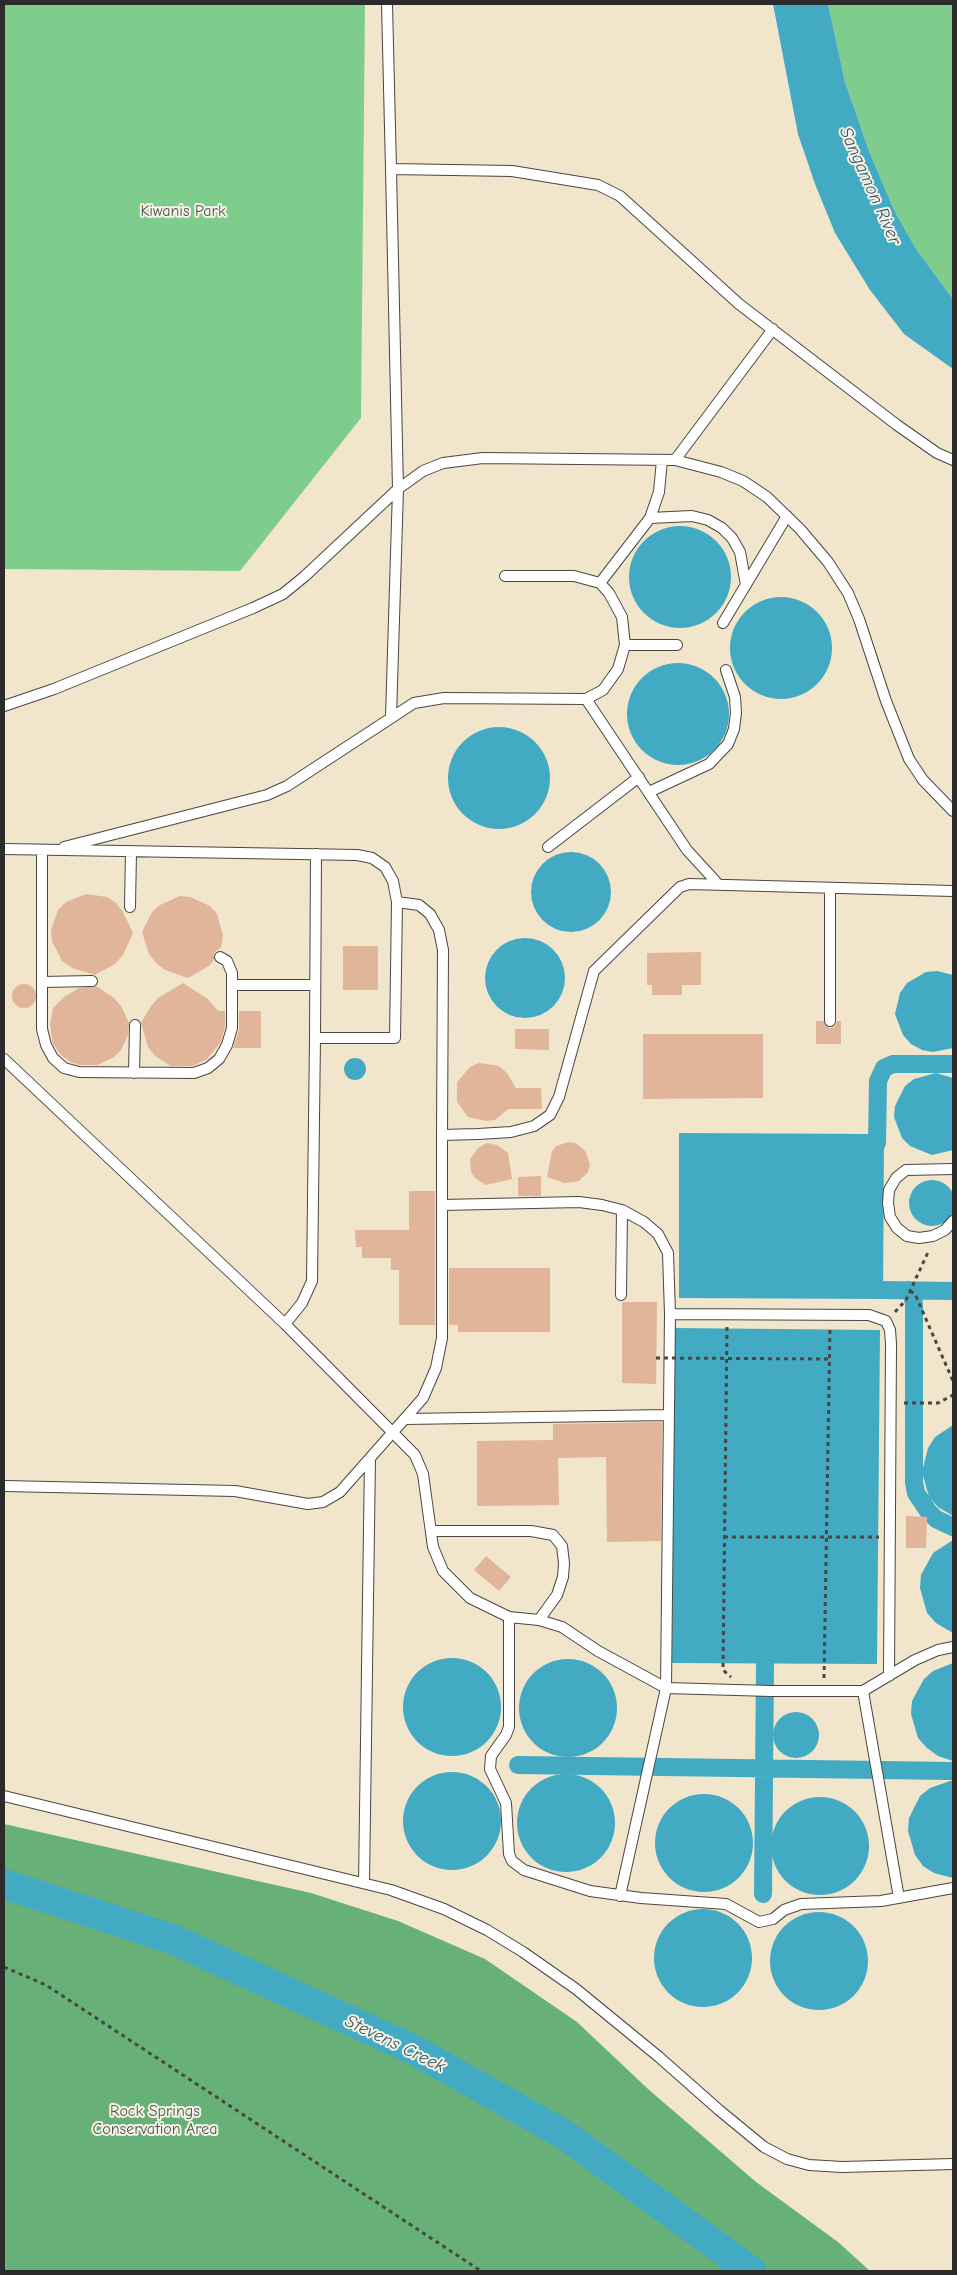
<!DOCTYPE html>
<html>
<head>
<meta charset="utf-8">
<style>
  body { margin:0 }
  #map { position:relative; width:957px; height:2275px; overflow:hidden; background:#f1e5cb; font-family:"Comic Neue",sans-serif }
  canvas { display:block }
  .frame { position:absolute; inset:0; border:5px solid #2b2b2b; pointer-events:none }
</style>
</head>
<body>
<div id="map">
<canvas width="957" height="2275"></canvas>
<div class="frame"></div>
</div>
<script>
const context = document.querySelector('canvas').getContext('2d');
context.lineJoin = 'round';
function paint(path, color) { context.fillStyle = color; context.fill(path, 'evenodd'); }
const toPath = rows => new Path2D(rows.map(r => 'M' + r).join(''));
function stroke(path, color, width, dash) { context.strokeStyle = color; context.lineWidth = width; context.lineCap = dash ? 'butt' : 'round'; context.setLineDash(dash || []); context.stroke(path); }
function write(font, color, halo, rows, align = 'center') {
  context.font = font + ' "Comic Neue",sans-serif'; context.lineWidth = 4; context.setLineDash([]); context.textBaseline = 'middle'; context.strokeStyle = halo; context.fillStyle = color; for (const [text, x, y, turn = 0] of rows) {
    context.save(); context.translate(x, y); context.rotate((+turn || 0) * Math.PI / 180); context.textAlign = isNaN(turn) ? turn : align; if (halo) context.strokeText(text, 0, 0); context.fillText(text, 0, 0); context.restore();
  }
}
paint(toPath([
  [4,4,365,4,361,418,240,571,4,569],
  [828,4,953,4,953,299,916,249,894,210,869,151,845,82]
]), '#7fcd8c');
paint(toPath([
  [4,1824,311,1893,398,1921,485,1959,577,2022,648,2089,756,2182,838,2242,870,2271,4,2271]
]), '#67b078');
paint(toPath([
  [773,4,828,4,845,82,869,151,894,210,916,249,953,299,953,369,904,334,870,290,835,233,815,184,798,134],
  '629 577a51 51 0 1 1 102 0a51 51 0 1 1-102 0Z',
  '730 648a51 51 0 1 1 102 0a51 51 0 1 1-102 0Z',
  '627 714a51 51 0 1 1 102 0a51 51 0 1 1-102 0Z',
  '448 778a51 51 0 1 1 102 0a51 51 0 1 1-102 0Z',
  '531 892a40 40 0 1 1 80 0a40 40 0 1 1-80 0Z',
  '485 978a40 40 0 1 1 80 0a40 40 0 1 1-80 0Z',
  [937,971,953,975,953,1048,933,1052,922,1050,911,1044,903,1035,895,1014,900,993,907,983,926,972],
  '344 1069a11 11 0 1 1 22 0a11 11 0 1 1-22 0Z',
  [936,1073,953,1078,953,1150,932,1155,910,1146,902,1138,894,1117,895,1106,905,1086,914,1079],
  [679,1133,873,1134,873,1143,884,1143,883,1299,679,1298],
  '909 1203a23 23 0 1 1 46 0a23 23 0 1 1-46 0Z',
  [675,1328,880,1330,877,1664,672,1663],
  [953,1425,953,1516,938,1507,929,1497,922,1472,928,1448,935,1437],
  [953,1540,953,1633,936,1623,927,1613,920,1588,921,1575,933,1553],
  '403 1707a49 49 0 1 1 98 0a49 49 0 1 1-98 0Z',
  '519 1708a49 49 0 1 1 98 0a49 49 0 1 1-98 0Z',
  [953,1663,953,1761,938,1756,927,1748,918,1738,911,1714,912,1701,924,1679,933,1671],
  '773 1735a23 23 0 1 1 46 0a23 23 0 1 1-46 0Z',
  '403 1821a49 49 0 1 1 98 0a49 49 0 1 1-98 0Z',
  '517 1823a49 49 0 1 1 98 0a49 49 0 1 1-98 0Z',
  [953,1780,953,1878,934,1873,923,1866,915,1855,908,1831,909,1818,920,1796,930,1788],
  '655 1843a49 49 0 1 1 98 0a49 49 0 1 1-98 0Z',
  '771 1846a49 49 0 1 1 98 0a49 49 0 1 1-98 0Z',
  '654 1958a49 49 0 1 1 98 0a49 49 0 1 1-98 0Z',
  '770 1961a49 49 0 1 1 98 0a49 49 0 1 1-98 0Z'
]), '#42aac2');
stroke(toPath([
  [877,1143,878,1081,884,1068,893,1064,953,1064],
  [883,1290,953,1291],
  [908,1290,912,1294,914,1304,914,1482,916,1493,928,1511,936,1519,953,1527],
  [518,1765,953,1771],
  [763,1894,765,1664]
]), '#42aac2', 18);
stroke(toPath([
  [4,1884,172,1939,414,2050,565,2135,751,2271]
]), '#42aac2', 30);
paint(toPath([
  [86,894,107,897,116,903,123,912,133,933,123,955,115,964,95,975,72,968,62,961,52,941,51,930,58,910,66,902],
  [180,896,190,897,210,906,217,914,223,936,221,947,214,953,214,960,209,966,188,978,165,970,156,963,149,954,142,932,152,912,160,905],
  [343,946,378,946,378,990,343,990],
  [701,952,701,985,682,985,682,995,652,995,652,985,647,985,647,953],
  [183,983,208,999,218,1011,225,1011,225,1027,221,1042,207,1059,193,1066,171,1066,155,1056,148,1047,141,1023,151,1006,158,998],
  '12 996a12 12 0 1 1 24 0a12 12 0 1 1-24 0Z',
  [96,986,114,998,121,1006,129,1023,128,1035,121,1050,113,1058,97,1065,80,1065,70,1062,61,1055,53,1044,50,1025,53,1008,64,997,79,988],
  [239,1011,261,1011,261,1048,233,1048,239,1030],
  [816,1021,823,1021,830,1028,834,1027,837,1021,841,1021,841,1044,816,1044],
  [515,1029,549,1029,549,1050,515,1049],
  [643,1034,763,1034,763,1098,643,1099],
  [479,1063,499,1066,507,1073,516,1088,541,1088,542,1109,508,1109,495,1120,486,1121,468,1117,457,1102,457,1082,470,1067],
  [569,1142,576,1143,586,1152,590,1165,588,1172,579,1181,565,1183,547,1177,552,1151,556,1146],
  [487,1143,497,1145,508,1153,512,1179,486,1185,475,1178,471,1172,470,1159,478,1148],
  [541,1176,541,1196,518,1196,518,1177],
  [409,1191,435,1191,435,1325,399,1325,399,1270,391,1270,391,1258,362,1258,362,1247,356,1247,355,1230,409,1230],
  [449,1268,550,1268,550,1332,458,1332,458,1325,449,1325],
  [622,1302,657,1302,656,1384,622,1383],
  [662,1422,661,1541,607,1542,606,1457,558,1458,559,1505,477,1506,477,1441,553,1440,553,1424],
  [906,1516,927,1517,926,1548,906,1548],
  [486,1556,511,1577,499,1591,474,1570]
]), '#e1b599');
const lane = toPath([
  [387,4,391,169],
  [675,460,773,329],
  [650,518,692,516,708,520,722,528,732,538,740,552,746,585],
  [600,583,650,518,659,492,662,460],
  [723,623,787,516],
  [625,645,677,645],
  [586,699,687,850,719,885],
  [4,706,54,689,253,608,283,594,305,576,398,489,423,471,443,463,483,458,675,460,721,472,743,481,767,497,800,529,828,562,848,593,859,619,886,701,909,759,923,780,953,811],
  [391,717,398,489,391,169,512,171,598,185,620,196,739,304,897,425,937,453,953,460],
  [649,792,709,764,728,744,734,729,736,713,735,697,726,670],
  [64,847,267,795,287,786,414,703,444,698,586,699,603,690,618,669,625,645,622,617,609,593,600,583,574,576,505,576],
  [548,847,639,777],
  [4,849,357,855,372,858,385,867,393,881,397,902,395,1038,315,1038,312,1281,302,1303,285,1324,4,1059],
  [42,850,42,1029,46,1045,53,1058,64,1068,79,1072,194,1073,208,1068,219,1059,227,1045,232,1028,232,973,227,961,220,957],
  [830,888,830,1021],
  [397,902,419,905,430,914,439,930,443,950,442,1135,478,1134,511,1132,534,1126,550,1115,559,1097,594,971,680,887,689,884,953,891],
  [130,907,131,851],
  [42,982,92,981],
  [233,985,315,985],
  [315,1038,316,854],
  [134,1073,135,1025],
  [953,1169,906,1170,896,1178,889,1190,888,1203,890,1217,897,1228,907,1236,919,1238,933,1236,945,1230,953,1221],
  [442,1205,579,1202,602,1205,622,1210,644,1222,658,1234,668,1253,670,1314,666,1688,620,1896],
  [621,1295,622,1210],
  [670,1314,869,1315,886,1321,890,1330,891,1344,889,1676],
  [285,1324,415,1455,423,1474,433,1547,443,1571,470,1598,509,1617,539,1620,562,1627,598,1651,666,1688,771,1691,863,1691,915,1660,938,1650,953,1647],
  [405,1419,669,1415],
  [4,1486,235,1491,308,1504,323,1502,340,1492,423,1398,436,1368,442,1338,442,1135],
  [431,1531,531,1531,553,1535,562,1546,564,1563,563,1577,557,1595,539,1620],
  [509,1617,509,1727,506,1735,491,1756,490,1769,506,1803,509,1854,512,1861,524,1870,590,1891,641,1898,726,1904,759,1922,773,1919,784,1910,801,1904,881,1901,953,1888],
  [863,1691,899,1898],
  [4,1796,391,1890,444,1909,487,1930,523,1952,576,1989,659,2057,719,2110,764,2147,787,2159,809,2165,842,2167,953,2164],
  [364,1883,370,1458]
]);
stroke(lane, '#494743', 12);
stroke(toPath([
  [910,1291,915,1294,953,1381],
  [895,1312,906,1300,929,1250],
  [727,1327,723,1670,731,1677],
  [904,1403,938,1403,953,1395],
  [724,1537,879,1537],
  [824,1678,830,1327],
  [4,1967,46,1985,481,2271]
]), '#494743', 3, [4, 4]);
stroke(lane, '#fff', 10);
stroke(toPath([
  [656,1358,830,1359]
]), '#494743', 3, [4, 4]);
write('16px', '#445c48', '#f7f3e8', [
  ["Kiwanis Park",183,211],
  ["Rock Springs",155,2111],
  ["Conservation Area",155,2129]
]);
write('italic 18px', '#335760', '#f7f3e8', [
  ["Sangamon River",870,186,66],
  ["Stevens Creek",395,2044,26]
]);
</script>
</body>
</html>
